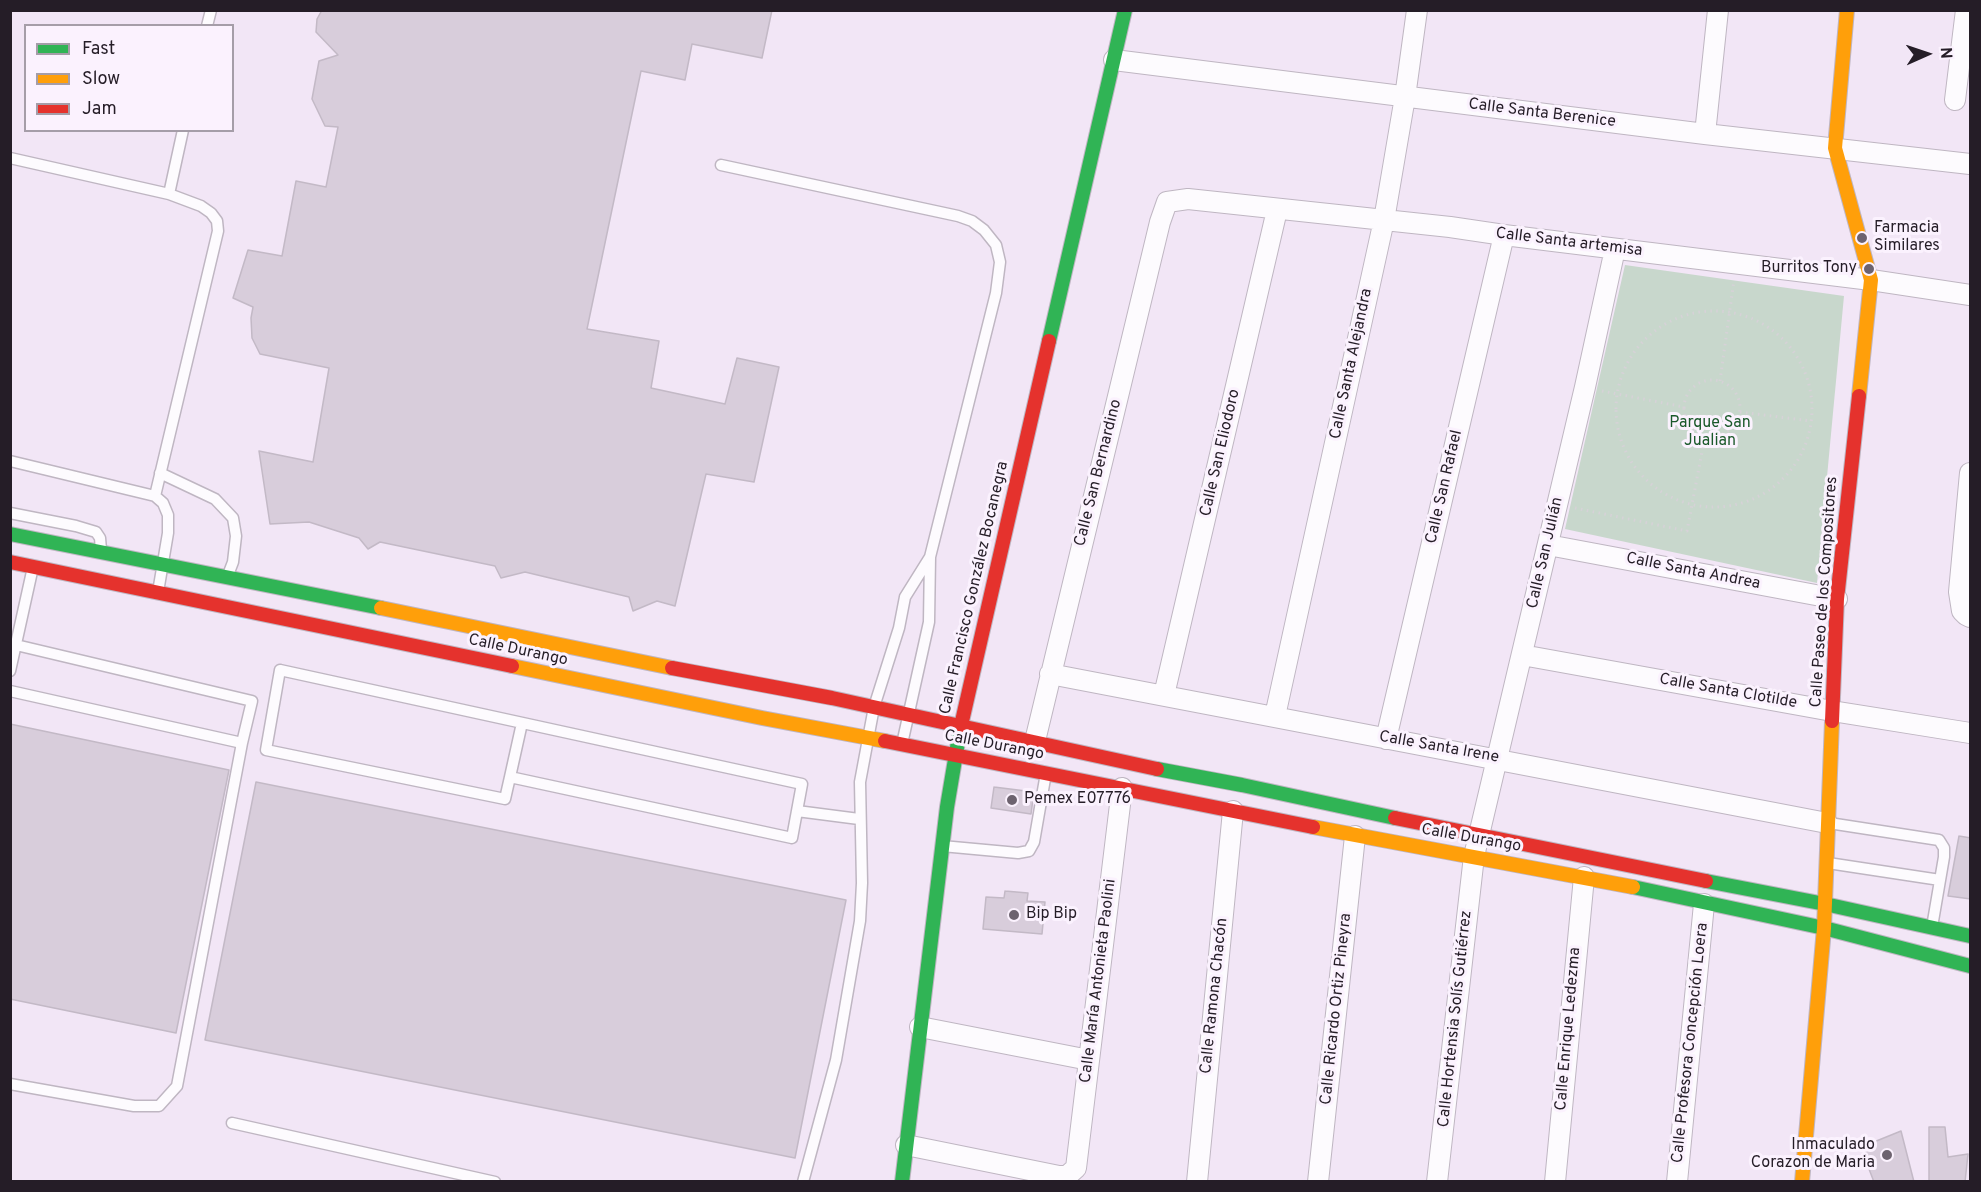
<!DOCTYPE html>
<html>
<head>
<meta charset="utf-8">
<style>
  body { margin:0 }
  #map { position:relative; width:1981px; height:1192px; overflow:hidden; background:#f2e6f6; font-family:Overpass,sans-serif }
  canvas { display:block }
  .frame { position:absolute; inset:0; border:12px solid #251d27; pointer-events:none }
  .legend { position:absolute; left:24px; top:24px; width:210px; height:108px; box-sizing:border-box; background:#fbf2fe; border:2px solid #a59da8; margin:0; padding:8px 10px; list-style:none; font-size:18px; color:#251d27 }
  .legend li { display:flex; align-items:center; gap:12px; height:30px }
  .legend b { width:30px; border:2px solid #a59da8 }
  .north { position:absolute; left:1897px; top:24px; width:60px; height:60px; -webkit-text-stroke:4px #fbf2fe; paint-order:stroke; rotate:87deg; font-size:16px; font-weight:700; line-height:24px; text-align:center; color:#251d27 }
  .north::after { content:''; display:block; margin:auto; width:21px; height:27px; background:#251d27; clip-path:polygon(50% 0,100% 100%,50% 72%,0 100%) }
</style>
</head>
<body>
<div id="map">
<canvas width="1981" height="1192"></canvas>
<div class="frame"></div>
<ul class="legend">
<li><b style="height:8px;background:#30b455"></b>Fast</li>
<li><b style="height:8px;background:#ff9f0a"></b>Slow</li>
<li><b style="height:8px;background:#e5322d"></b>Jam</li>
</ul>
<div class="north">N</div>
</div>
<script>
const context = document.querySelector('canvas').getContext('2d');
context.lineJoin = 'round';
function paint(path, color) { context.fillStyle = color; context.fill(path, 'evenodd'); }
const toPath = rows => new Path2D(rows.map(r => 'M' + r).join(''));
function stroke(path, color, width, dash) { context.strokeStyle = color; context.lineWidth = width; context.lineCap = dash ? 'butt' : 'round'; context.setLineDash(dash || []); context.stroke(path); }
function write(font, color, halo, rows, align = 'center') {
  context.font = font + ' Overpass,sans-serif'; context.lineWidth = 6; context.setLineDash([]); context.textBaseline = 'middle'; context.strokeStyle = halo; context.fillStyle = color; for (const [text, x, y, turn = 0] of rows) {
    context.save(); context.translate(x, y); context.rotate((+turn || 0) * Math.PI / 180); context.textAlign = isNaN(turn) ? turn : align; if (halo) context.strokeText(text, 0, 0); context.fillText(text, 0, 0); context.restore();
  }
}
paint(toPath([
  [1625,265,1844,296,1817,583,1565,529]
]), '#c8d7cc');
const building = toPath([
  [322,10,772,10,762,58,692,44,685,80,641,71,587,329,659,341,651,388,725,404,737,358,779,367,754,482,706,474,675,606,657,601,633,611,629,597,525,572,501,578,495,566,380,542,368,549,359,538,309,522,270,524,259,451,313,462,329,368,260,354,252,338,251,318,253,307,233,298,248,250,282,256,296,181,326,187,338,127,325,126,312,99,319,61,338,55,316,32,317,19,322,10],
  [10,724,229,770,176,1033,10,999,10,724],
  [256,782,846,900,795,1158,205,1040,256,782],
  [994,787,1034,792,1031,814,991,808,994,787],
  [1959,836,1971,838,1971,899,1948,896,1959,836],
  [1005,891,1028,893,1027,901,1045,902,1042,934,983,929,986,897,1004,898,1005,891],
  [1929,1127,1945,1127,1948,1157,1968,1154,1965,1182,1929,1182,1929,1127],
  [1901,1131,1914,1182,1874,1182,1869,1169,1864,1146,1901,1131]
]);
paint(building, '#d8cddb');
stroke(building, '#c3b9c6', 1.5);
const lane = toPath([
  [207,26,211,10],
  [10,158,169,194,201,206,211,213,217,221,218,231,155,496],
  [721,165,958,216,972,221,984,230,996,245,1000,262,996,293,930,557,929,622,902,744],
  [169,194,183,130],
  [10,461,155,496,163,503,168,515,168,533,158,592],
  [160,473,215,499,233,518,236,536,233,562,228,575],
  [10,513,76,526,96,532,100,538,101,550],
  [280,670,802,784,792,838,510,777,505,799,266,750,280,670],
  [10,671,33,567],
  [10,691,242,743,252,701,16,645],
  [510,777,522,723],
  [797,811,859,819],
  [1829,823,1939,840,1944,848,1944,857,1932,927],
  [942,846,1018,853,1029,851,1034,842,1046,773],
  [1828,863,1940,880],
  [10,1084,134,1106,159,1106,177,1086,242,743],
  [232,1123,495,1182],
  [803,1182,836,1060,860,921,862,883,860,782,874,707,899,628,905,597,930,557]
]);
const street = toPath([
  [1114,60,1705,134,1970,164],
  [1955,100,1966,10],
  [1705,134,1718,10],
  [1970,473,1959,592,1962,611,1966,615,1970,617],
  [1548,545,1837,599],
  [1522,655,1832,711,1970,733],
  [1050,674,1827,823],
  [1164,695,1277,210],
  [1275,716,1384,220,1405,97,1417,10],
  [1386,739,1504,235],
  [1034,745,1160,222,1167,202,1188,199,1450,227,1504,235,1871,280,1970,295],
  [920,1027,1089,1060],
  [906,1145,1059,1176,1067,1176,1076,1168,1122,788],
  [1197,1182,1233,811],
  [1318,1182,1355,836],
  [1437,1182,1474,856,1585,387,1615,249],
  [1555,1182,1584,877],
  [1677,1182,1704,904]
]);
const fast = toPath([
  [1049,341,1125,10],
  [10,534,381,608],
  [1157,769,1242,785,1395,818],
  [1706,881,1825,904,1970,936],
  [1633,887,1824,928,1970,966],
  [902,1182,947,807,960,730]
]);
const slow = toPath([
  [1847,10,1835,148,1871,280,1859,396],
  [381,608,672,668],
  [512,666,762,718,885,741],
  [1313,827,1633,887],
  [1802,1182,1824,928,1832,721]
]);
const jam = toPath([
  [10,562,512,666],
  [672,668,832,698,1157,769],
  [1832,721,1837,599,1859,396],
  [960,730,1049,341],
  [885,741,1313,827],
  [1395,818,1706,881]
]);
stroke(lane, '#bfb6c2', 13);
stroke(street, '#bfb6c2', 22);
stroke(fast, '#bfb6c2', 16);
stroke(slow, '#bfb6c2', 16);
stroke(jam, '#bfb6c2', 16);
stroke(toPath([
  '1616 409a98 98 0 1 1 196 0a98 98 0 1 1-196 0Z',
  '1684 408a28 28 0 1 1 56 0a28 28 0 1 1-56 0Z',
  [1720,381,1734,280],
  [1602,391,1684,407],
  [1740,412,1811,421],
  [1575,508,1687,531,1705,436]
]), '#d6d2d7', 3, [1.5, 4.5]);
stroke(lane, '#fdfbfe', 10);
stroke(street, '#fdfbfe', 20);
stroke(fast, '#30b455', 14);
stroke(slow, '#ff9f0a', 14);
stroke(jam, '#e5322d', 14);
for (const [x, y, r, color] of [
  [1862,238,6,"#6d636f"],
  [1869,269,6,"#6d636f"],
  [1012,800,6,"#6d636f"],
  [1014,915,6,"#6d636f"],
  [1887,1155,6,"#6d636f"]
]) { const dot = new Path2D(); dot.arc(x, y, r, 0, 2 * Math.PI); context.fillStyle = color; context.fill(dot); stroke(dot, '#fbf2fe', 2); }
write('16px', '#251d27', '#fbf2fe', [
  ["Calle Santa Berenice",1542,114,7],
  ["Calle Santa artemisa",1569,243,7],
  ["Calle Santa Alejandra",1352,364,-78],
  ["Calle San Eliodoro",1221,453,-77],
  ["Calle San Bernardino",1099,473,-76],
  ["Calle San Rafael",1445,487,-77],
  ["Calle San Julián",1546,553,-77],
  ["Calle Santa Andrea",1693,572,11],
  ["Calle Francisco González Bocanegra",975,588,-77],
  ["Calle Paseo de los Compositores",1825,592,-86],
  ["Calle Durango",518,651,12],
  ["Calle Santa Clotilde",1728,692,10],
  ["Calle Durango",994,746,11],
  ["Calle Santa Irene",1439,748,10],
  ["Calle Durango",1471,839,10],
  ["Calle María Antonieta Paolini",1099,981,-83],
  ["Calle Ramona Chacón",1215,996,-84],
  ["Calle Ricardo Ortiz Pineyra",1337,1009,-84],
  ["Calle Hortensia Solís Gutiérrez",1456,1019,-84],
  ["Calle Enrique Ledezma",1569,1029,-85],
  ["Calle Profesora Concepción Loera",1691,1043,-84]
]);
write('16px', '#251d27', '#fbf2fe', [
  ["Farmacia",1874,229],
  ["Similares",1874,247],
  ["Burritos Tony",1857,269,"right"],
  ["Pemex E07776",1024,800],
  ["Bip Bip",1026,915],
  ["Inmaculado",1875,1146,"right"],
  ["Corazon de Maria",1875,1164,"right"]
], 'left');
write('16px', '#1a592a', '#fbf2fe', [
  ["Parque San",1710,424],
  ["Jualian",1710,442]
]);
</script>
</body>
</html>
